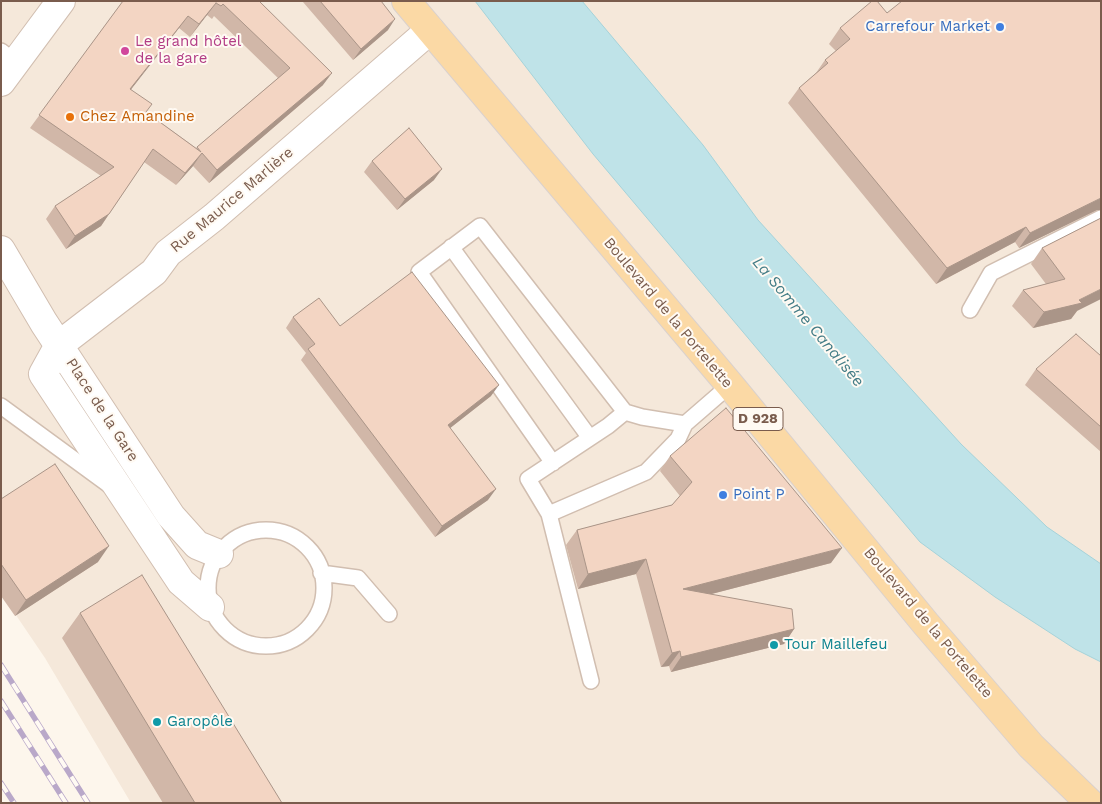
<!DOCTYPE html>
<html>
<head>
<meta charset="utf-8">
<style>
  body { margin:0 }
  #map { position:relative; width:1102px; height:804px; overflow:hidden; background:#fdf6ec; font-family:"Work Sans",sans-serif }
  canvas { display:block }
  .frame { position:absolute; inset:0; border:2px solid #7a5c4d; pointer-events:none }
</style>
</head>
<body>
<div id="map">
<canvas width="1102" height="804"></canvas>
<div class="frame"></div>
</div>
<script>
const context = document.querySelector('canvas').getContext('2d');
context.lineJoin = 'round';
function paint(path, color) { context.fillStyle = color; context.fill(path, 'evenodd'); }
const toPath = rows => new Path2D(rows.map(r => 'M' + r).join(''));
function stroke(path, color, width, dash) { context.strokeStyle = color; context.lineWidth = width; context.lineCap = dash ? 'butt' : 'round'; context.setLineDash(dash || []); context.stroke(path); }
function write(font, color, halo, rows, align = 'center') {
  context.font = font + ' "Work Sans",sans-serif'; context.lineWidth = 4; context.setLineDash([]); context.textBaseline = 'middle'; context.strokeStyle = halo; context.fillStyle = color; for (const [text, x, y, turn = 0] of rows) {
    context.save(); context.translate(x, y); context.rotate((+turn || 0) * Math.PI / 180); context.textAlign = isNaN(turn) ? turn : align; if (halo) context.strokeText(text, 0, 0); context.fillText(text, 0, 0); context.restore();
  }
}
paint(toPath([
  [1,1,1101,1,1101,803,131,803,45,658,1,593]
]), '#f5e8da');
const water = toPath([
  [475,1,582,1,703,145,758,220,961,444,1047,527,1101,564,1101,662,1075,649,995,597,920,542,593,154,475,1]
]);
paint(water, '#bfe3e8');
stroke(water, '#a5d3da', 1);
const lane = toPath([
  [1,51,15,62],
  [451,247,590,438],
  [970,310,991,273,1101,218],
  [1,406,109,485],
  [685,424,642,417,625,412,608,426,528,479,549,514,646,472,678,439,685,424,730,385],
  [553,463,419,272,480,226,625,412],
  [549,514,591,681],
  '208 588a58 58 0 1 1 116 0a58 58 0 1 1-116 0Z',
  [321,573,358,578,389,614]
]);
const street = toPath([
  [1,82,61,1],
  [1,250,44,323,171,516,197,545,219,554],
  [210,607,181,582,43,374,59,345,154,272,168,253,214,217,430,30]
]);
const primary = toPath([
  [406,1,730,385,926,624,1031,746,1090,803]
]);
stroke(lane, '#d1beb0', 18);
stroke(street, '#d1beb0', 30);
stroke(primary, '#dad1cd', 30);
stroke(lane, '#fff', 15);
stroke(street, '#fff', 28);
stroke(primary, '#fbd9a5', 28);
const rail = toPath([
  [1,665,88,803],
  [1,701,66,803],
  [1,783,14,803]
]);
stroke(rail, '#b9a8c9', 5.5);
stroke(rail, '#fffaf3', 4, [11]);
paint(toPath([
  [123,1,259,1,323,85,209,183,193,166,176,185,144,162,101,226,66,249,46,219,55,206,101,176,30,128],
  [207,15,212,19,214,16,278,78,196,148,146,112,131,89,179,28,190,37],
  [304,1,381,1,388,30,353,60,303,2],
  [887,13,1097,210,1019,248,1015,242,936,284,788,103,799,88,816,73,825,60,836,51,829,44,840,28],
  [372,161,434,180,397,210,364,172],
  [1101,218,1077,311,1071,319,1033,328,1012,306,1023,290,1046,284,1031,264,1042,248],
  [293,317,340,326,491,396,450,428,488,500,435,537,301,360,306,353,286,328],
  [1101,356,1101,452,1025,385,1036,369],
  [670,456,831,563,711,594,794,629,784,644,671,672,669,666,661,667,636,574,578,589,566,545,577,530,672,505,680,496,660,471],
  [1,499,98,562,15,616,1,596],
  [80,613,282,803,163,803,62,638]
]), '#d1b7a8');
paint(toPath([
  [216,3,207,15,190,37,199,24],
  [188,16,179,28,122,101,130,89],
  [395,19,388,30,353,60,361,49],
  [332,73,323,85,209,183,217,170],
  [202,153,193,166,176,185,185,173],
  [442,169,434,180,397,210,405,199],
  [1101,198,1101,210,1097,210,1019,248,1030,233],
  [109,214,101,226,66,249,75,236],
  [1026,227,1015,242,936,284,947,268],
  [1101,289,1101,299,1077,311,1071,319,1033,328,1044,312,1079,300],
  [499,385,491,396,440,436,448,425],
  [496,489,488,500,435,537,442,526],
  [109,546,98,562,15,616,26,600],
  [842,548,831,563,673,604,683,589],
  [646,559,636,574,578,589,588,574],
  [794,629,784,644,671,672,681,657],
  [680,651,669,666,661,667,672,653]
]), '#aa9588');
const building = toPath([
  [123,1,259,1,332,73,217,170,202,153,185,173,153,149,109,214,75,236,55,206,114,167,39,115,123,1],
  [216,3,221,6,223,4,290,68,197,147,201,152,146,112,152,104,130,89,188,16,199,24,216,3],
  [320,1,381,1,395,19,361,49,320,1],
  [872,1,877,1,887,13,902,1,1101,1,1101,198,1030,233,1026,227,947,268,799,88,828,63,825,60,850,39,840,28,872,1],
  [409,128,442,169,405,199,372,161,409,128],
  [1101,218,1101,289,1079,300,1082,303,1044,312,1023,290,1065,279,1042,248,1101,218],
  [412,272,499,385,448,425,496,489,442,526,308,349,315,344,293,317,319,298,340,326,412,272],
  [1076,334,1101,356,1101,427,1036,369,1076,334],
  [726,408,842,548,683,589,792,609,794,629,681,657,680,651,672,653,646,559,588,574,577,530,672,505,692,482,670,456,726,408],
  [55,464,109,546,26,600,1,564,1,499,55,464],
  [142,575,282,803,195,803,80,613,142,575]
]);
paint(building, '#f3d5c3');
stroke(building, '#aa9588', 1);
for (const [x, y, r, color] of [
  [1000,27,5,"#3f7fe0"],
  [125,51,5,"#d1479c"],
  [70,117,5,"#e8710a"],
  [723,495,5,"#3f7fe0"],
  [774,645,5,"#0f9aa8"],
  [157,722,5,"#0f9aa8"]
]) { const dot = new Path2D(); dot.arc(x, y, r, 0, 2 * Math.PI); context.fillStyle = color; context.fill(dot); stroke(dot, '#fffaf3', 2); }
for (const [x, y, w] of [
  [758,419,50]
]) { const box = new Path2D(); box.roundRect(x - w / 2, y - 11.5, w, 23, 4); context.fillStyle = '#fffaf3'; context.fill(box); stroke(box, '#7a5c4d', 1); }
write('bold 14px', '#7a5c4d', null, [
  ["D 928",758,419]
]);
write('15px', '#366cbe', '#fffaf3', [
  ["Carrefour Market",990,27],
  ["Point P",733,495,"left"]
], 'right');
write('15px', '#b23c85', '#fffaf3', [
  ["Le grand hôtel",135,42],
  ["de la gare",135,59]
], 'left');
write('15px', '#c56008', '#fffaf3', [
  ["Chez Amandine",80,117]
], 'left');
write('15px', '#7a5c4d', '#fffaf3', [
  ["Rue Maurice Marlière",232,200,-40],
  ["Boulevard de la Portelette",668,313,50],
  ["Place de la Gare",102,410,57],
  ["Boulevard de la Portelette",928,623,50]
]);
write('15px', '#0d838f', '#fffaf3', [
  ["Tour Maillefeu",784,645],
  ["Garopôle",167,722]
], 'left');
write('italic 16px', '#437c86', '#fffaf3', [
  ["La Somme Canalisée",808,322,50]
]);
</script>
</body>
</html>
